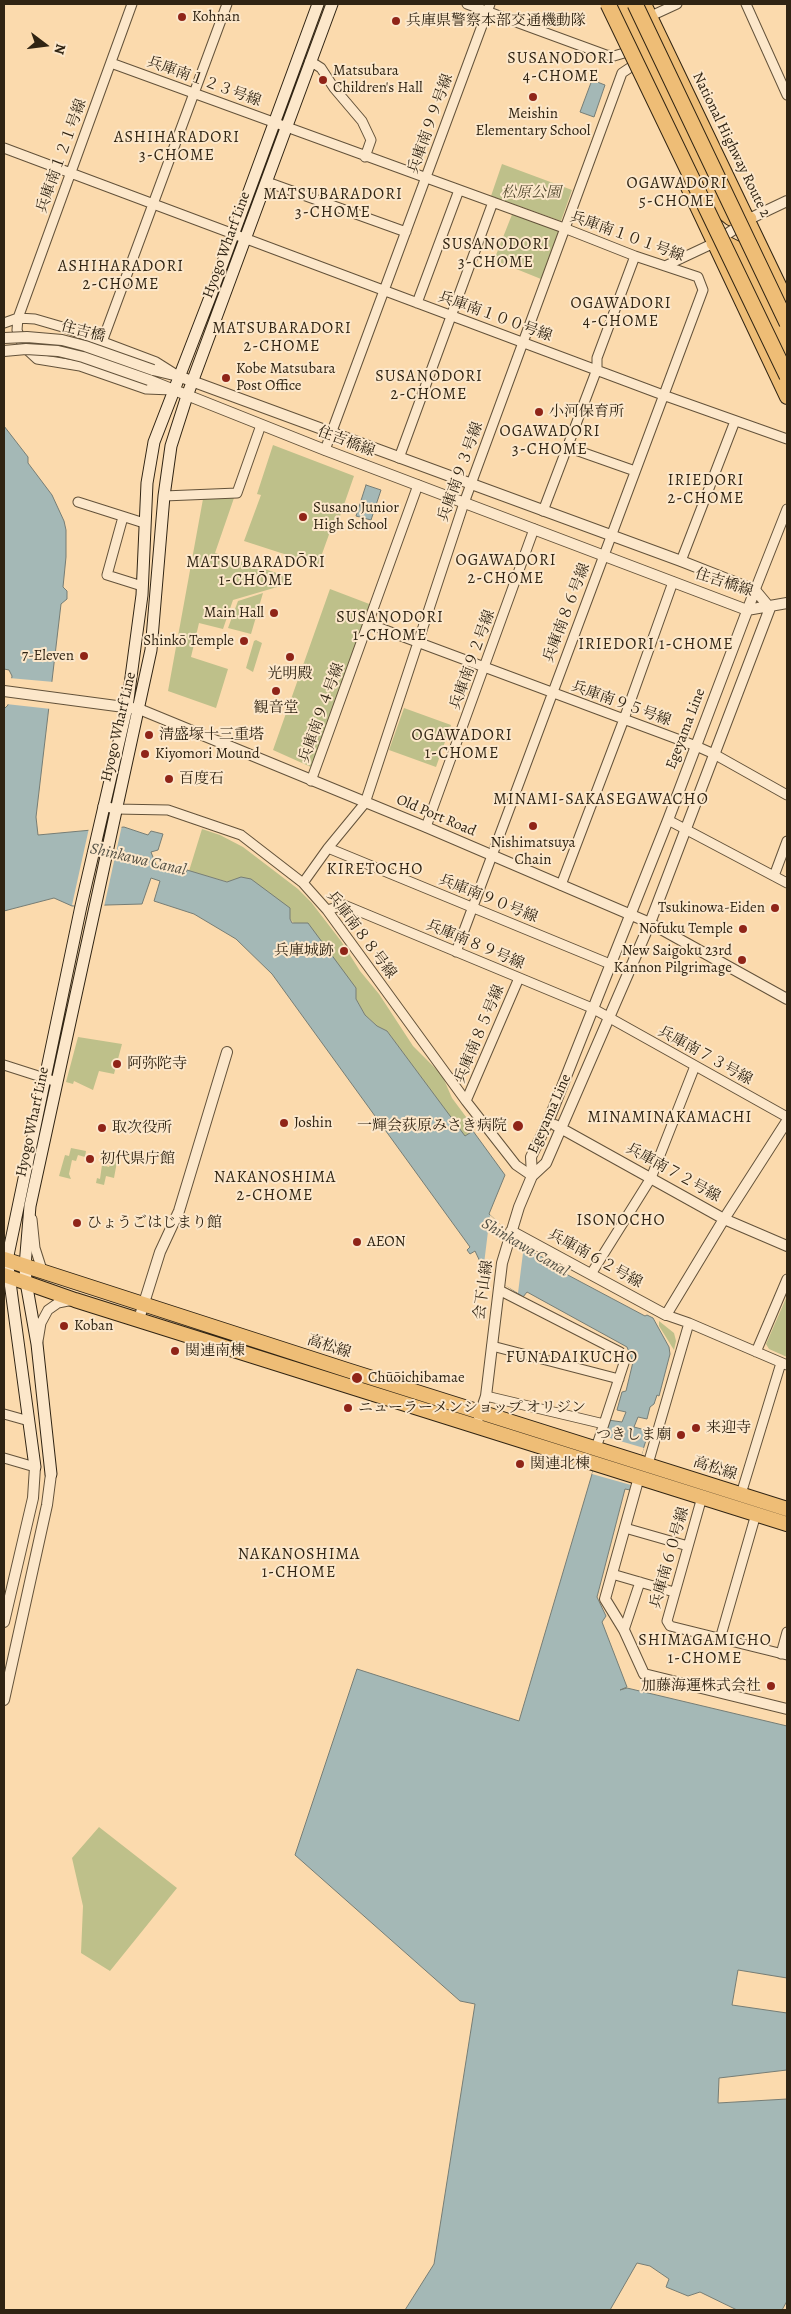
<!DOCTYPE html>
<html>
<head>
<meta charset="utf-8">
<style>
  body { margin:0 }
  #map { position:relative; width:791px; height:2314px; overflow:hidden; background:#fbdaad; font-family:Alegreya,serif }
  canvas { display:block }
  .frame { position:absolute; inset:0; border:5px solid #302413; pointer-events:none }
  .north { position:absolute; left:20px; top:20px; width:50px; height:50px; -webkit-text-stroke:4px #fce7ca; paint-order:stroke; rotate:105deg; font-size:14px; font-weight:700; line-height:20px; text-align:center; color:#302413 }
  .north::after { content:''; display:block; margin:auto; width:18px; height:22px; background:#302413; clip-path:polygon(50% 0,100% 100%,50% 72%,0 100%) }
</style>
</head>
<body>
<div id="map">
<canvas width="791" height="2314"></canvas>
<div class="frame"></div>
<div class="north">N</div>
</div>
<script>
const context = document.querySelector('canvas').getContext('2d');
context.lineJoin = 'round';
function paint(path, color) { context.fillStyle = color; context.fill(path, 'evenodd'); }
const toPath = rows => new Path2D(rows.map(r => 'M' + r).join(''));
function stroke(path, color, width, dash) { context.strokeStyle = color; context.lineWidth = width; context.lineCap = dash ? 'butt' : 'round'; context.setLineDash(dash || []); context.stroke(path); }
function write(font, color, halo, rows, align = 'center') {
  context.font = font + ' Alegreya,"Noto Serif JP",serif'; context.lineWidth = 4; context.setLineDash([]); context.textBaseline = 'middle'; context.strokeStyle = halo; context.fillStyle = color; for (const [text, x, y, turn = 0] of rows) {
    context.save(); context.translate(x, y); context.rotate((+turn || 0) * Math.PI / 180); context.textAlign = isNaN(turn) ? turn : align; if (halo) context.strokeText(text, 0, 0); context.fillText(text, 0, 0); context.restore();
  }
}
paint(toPath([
  [502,164,572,190,561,221,491,196],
  [513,212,560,230,541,279,494,260],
  [273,445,354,476,340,516,336,515,318,565,244,541,261,495,257,494],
  [234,498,215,553,286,576,284,585,233,600,223,629,199,623,191,657,228,669,216,708,168,691,203,499],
  [330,589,372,605,311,767,273,750],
  [263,593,251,634,228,628,238,601],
  [256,640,262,643,253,672,246,668,254,641],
  [404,708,451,725,436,767,389,750],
  [202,829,220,835,243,847,298,889,311,902,341,941,360,971,379,994,413,1046,442,1075,452,1098,475,1129,465,1137,387,1031,377,1026,365,1015,356,999,355,988,290,919,236,879,228,882,189,871],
  [78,1037,122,1044,114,1074,99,1071,93,1090,74,1081,73,1084,66,1082],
  [71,1148,86,1151,85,1157,78,1155,76,1161,72,1160,69,1174,71,1179,59,1176,65,1155,69,1156],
  [113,1155,118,1156,114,1178,106,1176,104,1185,96,1183,97,1178,100,1179,102,1165,109,1167],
  [787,1296,787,1357,769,1349,766,1344],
  [659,1321,674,1333,676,1341,674,1350,659,1326],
  [99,1827,177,1888,110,1971,81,1953,83,1906,72,1858]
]), '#bec08a');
const water = toPath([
  [592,80,605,85,594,117,580,112,592,80],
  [4,426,28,457,28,463,52,495,64,521,66,530,66,557,63,587,67,591,67,599,61,604,36,817,38,835,124,827,148,835,151,831,163,834,158,850,151,852,156,865,186,873,187,870,227,882,241,877,251,879,290,908,290,919,292,923,308,923,356,988,356,999,365,1015,377,1026,387,1031,465,1136,473,1131,505,1175,489,1214,525,1248,548,1260,549,1265,645,1316,647,1315,653,1318,669,1347,670,1354,659,1396,657,1395,654,1404,650,1407,647,1419,638,1417,634,1427,649,1431,630,1490,625,1489,597,1597,606,1616,602,1622,627,1687,620,1690,627,1688,787,1726,787,1978,738,1970,732,2005,787,2013,787,2070,719,2078,718,2103,787,2099,787,2301,782,2310,737,2310,700,2292,688,2296,666,2287,669,2279,650,2266,637,2263,610,2310,405,2310,434,2264,475,2004,460,2001,295,1855,357,1669,519,1721,608,1420,622,1422,626,1412,617,1410,622,1392,626,1391,633,1362,627,1347,527,1292,523,1297,484,1270,475,1251,470,1254,467,1250,470,1247,272,974,236,939,194,914,154,901,160,881,151,878,142,904,72,906,54,898,4,911,4,709,8,705,12,676,9,670,4,669,4,426],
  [366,485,381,490,371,520,356,516,366,485]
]);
paint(water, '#a4b8b6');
stroke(water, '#767d75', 1);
paint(toPath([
  [9,678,54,682,51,709,6,704],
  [122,825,104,907,87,908,72,905,89,828],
  [490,1215,524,1245,518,1293,483,1272],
  [603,1436,644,1448,631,1485,592,1474]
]), '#fbdaad');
const minor = toPath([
  [132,4,18,318,17,330,23,346,37,359,80,366,146,389,172,390],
  [467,4,606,55,614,56,624,53],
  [746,4,787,95],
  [651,16,677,4],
  [310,61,321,68,334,88,362,121,371,140,365,157],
  [111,63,564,228,635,256,698,277,703,290,456,952],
  [4,148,663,395,787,439],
  [267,182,406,232],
  [665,266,714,243],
  [417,303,459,190],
  [4,323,18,318,35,319,66,328,156,362,175,374],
  [102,342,227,4],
  [567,447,635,471],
  [325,450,490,4],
  [399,458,493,202],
  [164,496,237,493,261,425],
  [78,502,144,523],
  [543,511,597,369,597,358,635,256],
  [123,517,107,575,142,586],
  [681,561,735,421],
  [755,590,787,509],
  [369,624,696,746,714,754,787,795],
  [311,781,418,485],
  [103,806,116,809,168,810,241,835,303,883,327,910,466,1101,516,1165,532,1176],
  [668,820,787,883],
  [426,827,534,529],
  [328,848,610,964],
  [774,876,787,841],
  [303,883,328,848,365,803,464,503,622,73,631,67],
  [561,885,624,719,673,582],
  [327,910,344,905,592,1008,787,1117],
  [4,1065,57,1082],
  [466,1101,519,978],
  [32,1219,35,1248,43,1273],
  [591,1274,651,1178,695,1066],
  [499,1290,620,1352,625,1360,596,1448],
  [689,1323,787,1365],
  [38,1341,41,1323,48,1310,58,1303,73,1300],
  [492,1346,619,1379],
  [756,1352,787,1279],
  [486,1396,604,1424],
  [4,1414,29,1421],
  [4,1458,35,1467],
  [648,1464,689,1323,666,1315],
  [741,1494,781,1363],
  [702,1497,667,1621,670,1626,787,1655],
  [625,1528,688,1546],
  [612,1574,674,1592],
  [624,1630,640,1582],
  [720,1639,756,1514],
  [781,1654,787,1632]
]);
const tertiary = toPath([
  [717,241,749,219,787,201],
  [153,370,178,376,681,561,755,590,770,608],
  [149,380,325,450,747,610,787,603],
  [4,691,139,709,426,827,650,923,787,999],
  [555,1125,724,1219,787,1246],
  [532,1176,531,1157,548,1122,668,820,755,590],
  [511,1231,666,1315,724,1219,787,1121],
  [139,1319,160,1252,179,1211,227,1052],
  [479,1417,486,1396,502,1263,519,1207,532,1176,546,1163,650,923,770,608],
  [639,1477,605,1599,624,1630,644,1674,787,1709],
  [4,1622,33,1498,35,1467],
  [4,1700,47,1505,51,1474]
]);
const secondary = toPath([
  [35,1467,7,1260,81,906,127,707,142,595,147,483,154,442,212,292,318,4],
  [51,1474,37,1344,26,1282,25,1266,30,1206,151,650,164,496,171,446,187,396,332,4]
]);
const primary = toPath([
  [4,1259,347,1370,787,1509],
  [4,1275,75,1300,787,1524]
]);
const trunk = toPath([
  [644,4,787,302],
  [687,185,787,397]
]);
const motorway = toPath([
  [623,4,720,209,731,218,749,219],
  [714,243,727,244,741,251,787,350]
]);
stroke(minor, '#63523a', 11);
stroke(tertiary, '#63523a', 12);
stroke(secondary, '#302413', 13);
stroke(primary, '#302413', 16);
stroke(trunk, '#302413', 16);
stroke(motorway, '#302413', 17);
stroke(minor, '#fce7ca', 9);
stroke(tertiary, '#fce7ca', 10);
stroke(secondary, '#fce7ca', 11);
stroke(primary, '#eebd76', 14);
stroke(trunk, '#eebd76', 14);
stroke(motorway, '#eebd76', 15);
const tertiaryBridge = toPath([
  [4,338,27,337,62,340,85,346,153,370],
  [4,351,26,349,58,351,83,357,149,380]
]);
const motorwayBridge = toPath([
  [608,4,787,376],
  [635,4,787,323]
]);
stroke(tertiaryBridge, '#63523a', 12, []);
stroke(motorwayBridge, '#302413', 17, []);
stroke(tertiaryBridge, '#fce7ca', 10);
stroke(motorwayBridge, '#eebd76', 15);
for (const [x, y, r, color] of [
  [182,17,5,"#8f2418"],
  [396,21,5,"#8f2418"],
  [323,80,5,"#8f2418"],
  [533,97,5,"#8f2418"],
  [226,378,5,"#8f2418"],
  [539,412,5,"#8f2418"],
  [303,517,5,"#8f2418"],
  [274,613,5,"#8f2418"],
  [244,641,5,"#8f2418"],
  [84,656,5,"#8f2418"],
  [290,657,5,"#8f2418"],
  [276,691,5,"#8f2418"],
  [149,735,5,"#8f2418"],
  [145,754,5,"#8f2418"],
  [169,779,5,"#8f2418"],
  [533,826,5,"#8f2418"],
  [775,908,5,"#8f2418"],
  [743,929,5,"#8f2418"],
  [344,951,5,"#8f2418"],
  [742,960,5,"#8f2418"],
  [117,1064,5,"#8f2418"],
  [284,1123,5,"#8f2418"],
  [518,1126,6,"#8f2418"],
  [102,1128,5,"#8f2418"],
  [90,1159,5,"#8f2418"],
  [77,1223,5,"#8f2418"],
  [357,1242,5,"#8f2418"],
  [64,1326,5,"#8f2418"],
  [175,1351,5,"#8f2418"],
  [357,1378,6,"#8f2418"],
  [348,1408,5,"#8f2418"],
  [696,1428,5,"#8f2418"],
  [681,1435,5,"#8f2418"],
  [520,1464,5,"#8f2418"],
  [771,1686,5,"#8f2418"]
]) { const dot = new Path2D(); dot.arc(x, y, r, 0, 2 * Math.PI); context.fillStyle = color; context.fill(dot); stroke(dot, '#fce7ca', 2); }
write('15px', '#302413', '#fce7ca', [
  ["Kohnan",192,17],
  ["兵庫県警察本部交通機動隊",406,21],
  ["Matsubara",333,71],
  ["Children's Hall",333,88],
  ["Meishin",533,114,"center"],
  ["Elementary School",533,131,"center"],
  ["Kobe Matsubara",236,369],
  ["Post Office",236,386],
  ["小河保育所",549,412],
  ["Susano Junior",313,508],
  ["High School",313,525],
  ["Main Hall",264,613,"right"],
  ["Shinkō Temple",234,641,"right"],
  ["7-Eleven",74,656,"right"],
  ["光明殿",290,674,"center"],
  ["観音堂",276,708,"center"],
  ["清盛塚十三重塔",159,735],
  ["Kiyomori Mound",155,754],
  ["百度石",179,779],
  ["Nishimatsuya",533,843,"center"],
  ["Chain",533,860,"center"],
  ["Tsukinowa-Eiden",765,908,"right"],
  ["Nōfuku Temple",733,929,"right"],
  ["兵庫城跡",334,951,"right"],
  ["New Saigoku 23rd",732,951,"right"],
  ["Kannon Pilgrimage",732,968,"right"],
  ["阿弥陀寺",127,1064],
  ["Joshin",294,1123],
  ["一輝会荻原みさき病院",507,1126,"right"],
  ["取次役所",112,1128],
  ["初代県庁館",100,1159],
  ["ひょうごはじまり館",87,1223],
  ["AEON",367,1242],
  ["Koban",74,1326],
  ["関連南棟",185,1351],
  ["Chūōichibamae",368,1378],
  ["ニューラーメンショップ オリジン",358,1408],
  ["来迎寺",706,1428],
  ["つきしま廟",671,1435,"right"],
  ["関連北棟",530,1464],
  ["加藤海運株式会社",761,1686,"right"]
], 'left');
write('15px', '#302413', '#fce7ca', [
  ["兵庫南１２３号線",204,82,20],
  ["兵庫南９９号線",431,124,-70],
  ["National Highway Route 2",731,145,64],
  ["兵庫南１２１号線",62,156,-70],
  ["兵庫南１０１号線",627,237,20],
  ["Hyogo Wharf Line",227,245,-70],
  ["兵庫南１００号線",495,317,20],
  ["住吉橋",83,332,15],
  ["住吉橋線",346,442,21],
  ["兵庫南９３号線",461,472,-70],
  ["住吉橋線",724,583,18],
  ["兵庫南８６号線",567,613,-69],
  ["兵庫南９２号線",473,660,-70],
  ["兵庫南９５号線",621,704,20],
  ["兵庫南９４号線",322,713,-70],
  ["Hyogo Wharf Line",119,727,-77],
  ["Egeyama Line",686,729,-69],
  ["Old Port Road",436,816,23],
  ["兵庫南９０号線",488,899,22],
  ["兵庫南８８号線",361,935,53],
  ["兵庫南８９号線",475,945,23],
  ["兵庫南８５号線",480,1034,-67],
  ["兵庫南７３号線",705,1056,29],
  ["Egeyama Line",550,1114,-66],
  ["Hyogo Wharf Line",33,1122,-78],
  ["兵庫南７２号線",673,1173,29],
  ["兵庫南６２号線",595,1259,29],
  ["会下山線",484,1290,-82],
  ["高松線",329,1347,18],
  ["高松線",715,1469,18],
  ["兵庫南６０号線",670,1558,-74]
]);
write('italic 15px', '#544b31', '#fce7ca', [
  ["松原公園",531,193]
]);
context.letterSpacing = '1px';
write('16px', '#302413', '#fce7ca', [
  ["SUSANODORI",561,59],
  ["4-CHOME",561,77],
  ["ASHIHARADORI",177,138],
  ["3-CHOME",177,156],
  ["OGAWADORI",677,184],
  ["5-CHOME",677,202],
  ["MATSUBARADORI",333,195],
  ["3-CHOME",333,213],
  ["SUSANODORI",496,245],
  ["3-CHOME",496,263],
  ["ASHIHARADORI",121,267],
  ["2-CHOME",121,285],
  ["OGAWADORI",621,304],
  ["4-CHOME",621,322],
  ["MATSUBARADORI",282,329],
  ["2-CHOME",282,347],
  ["SUSANODORI",429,377],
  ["2-CHOME",429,395],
  ["OGAWADORI",550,432],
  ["3-CHOME",550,450],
  ["IRIEDORI",706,481],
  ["2-CHOME",706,499],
  ["OGAWADORI",506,561],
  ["2-CHOME",506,579],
  ["MATSUBARADŌRI",256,563],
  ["1-CHŌME",256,581],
  ["SUSANODORI",390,618],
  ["1-CHOME",390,636],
  ["IRIEDORI 1-CHOME",656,645],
  ["OGAWADORI",462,736],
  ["1-CHOME",462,754],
  ["MINAMI-SAKASEGAWACHO",601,800],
  ["KIRETOCHO",375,870],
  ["MINAMINAKAMACHI",670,1118],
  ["NAKANOSHIMA",275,1178],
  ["2-CHOME",275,1196],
  ["ISONOCHO",621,1221],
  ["FUNADAIKUCHO",572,1358],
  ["NAKANOSHIMA",299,1555],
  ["1-CHOME",299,1573],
  ["SHIMAGAMICHO",705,1641],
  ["1-CHOME",705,1659]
]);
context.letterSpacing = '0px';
write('italic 16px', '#535044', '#fce7ca', [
  ["Shinkawa Canal",138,860,13],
  ["Shinkawa Canal",525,1248,31]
]);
</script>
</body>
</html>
